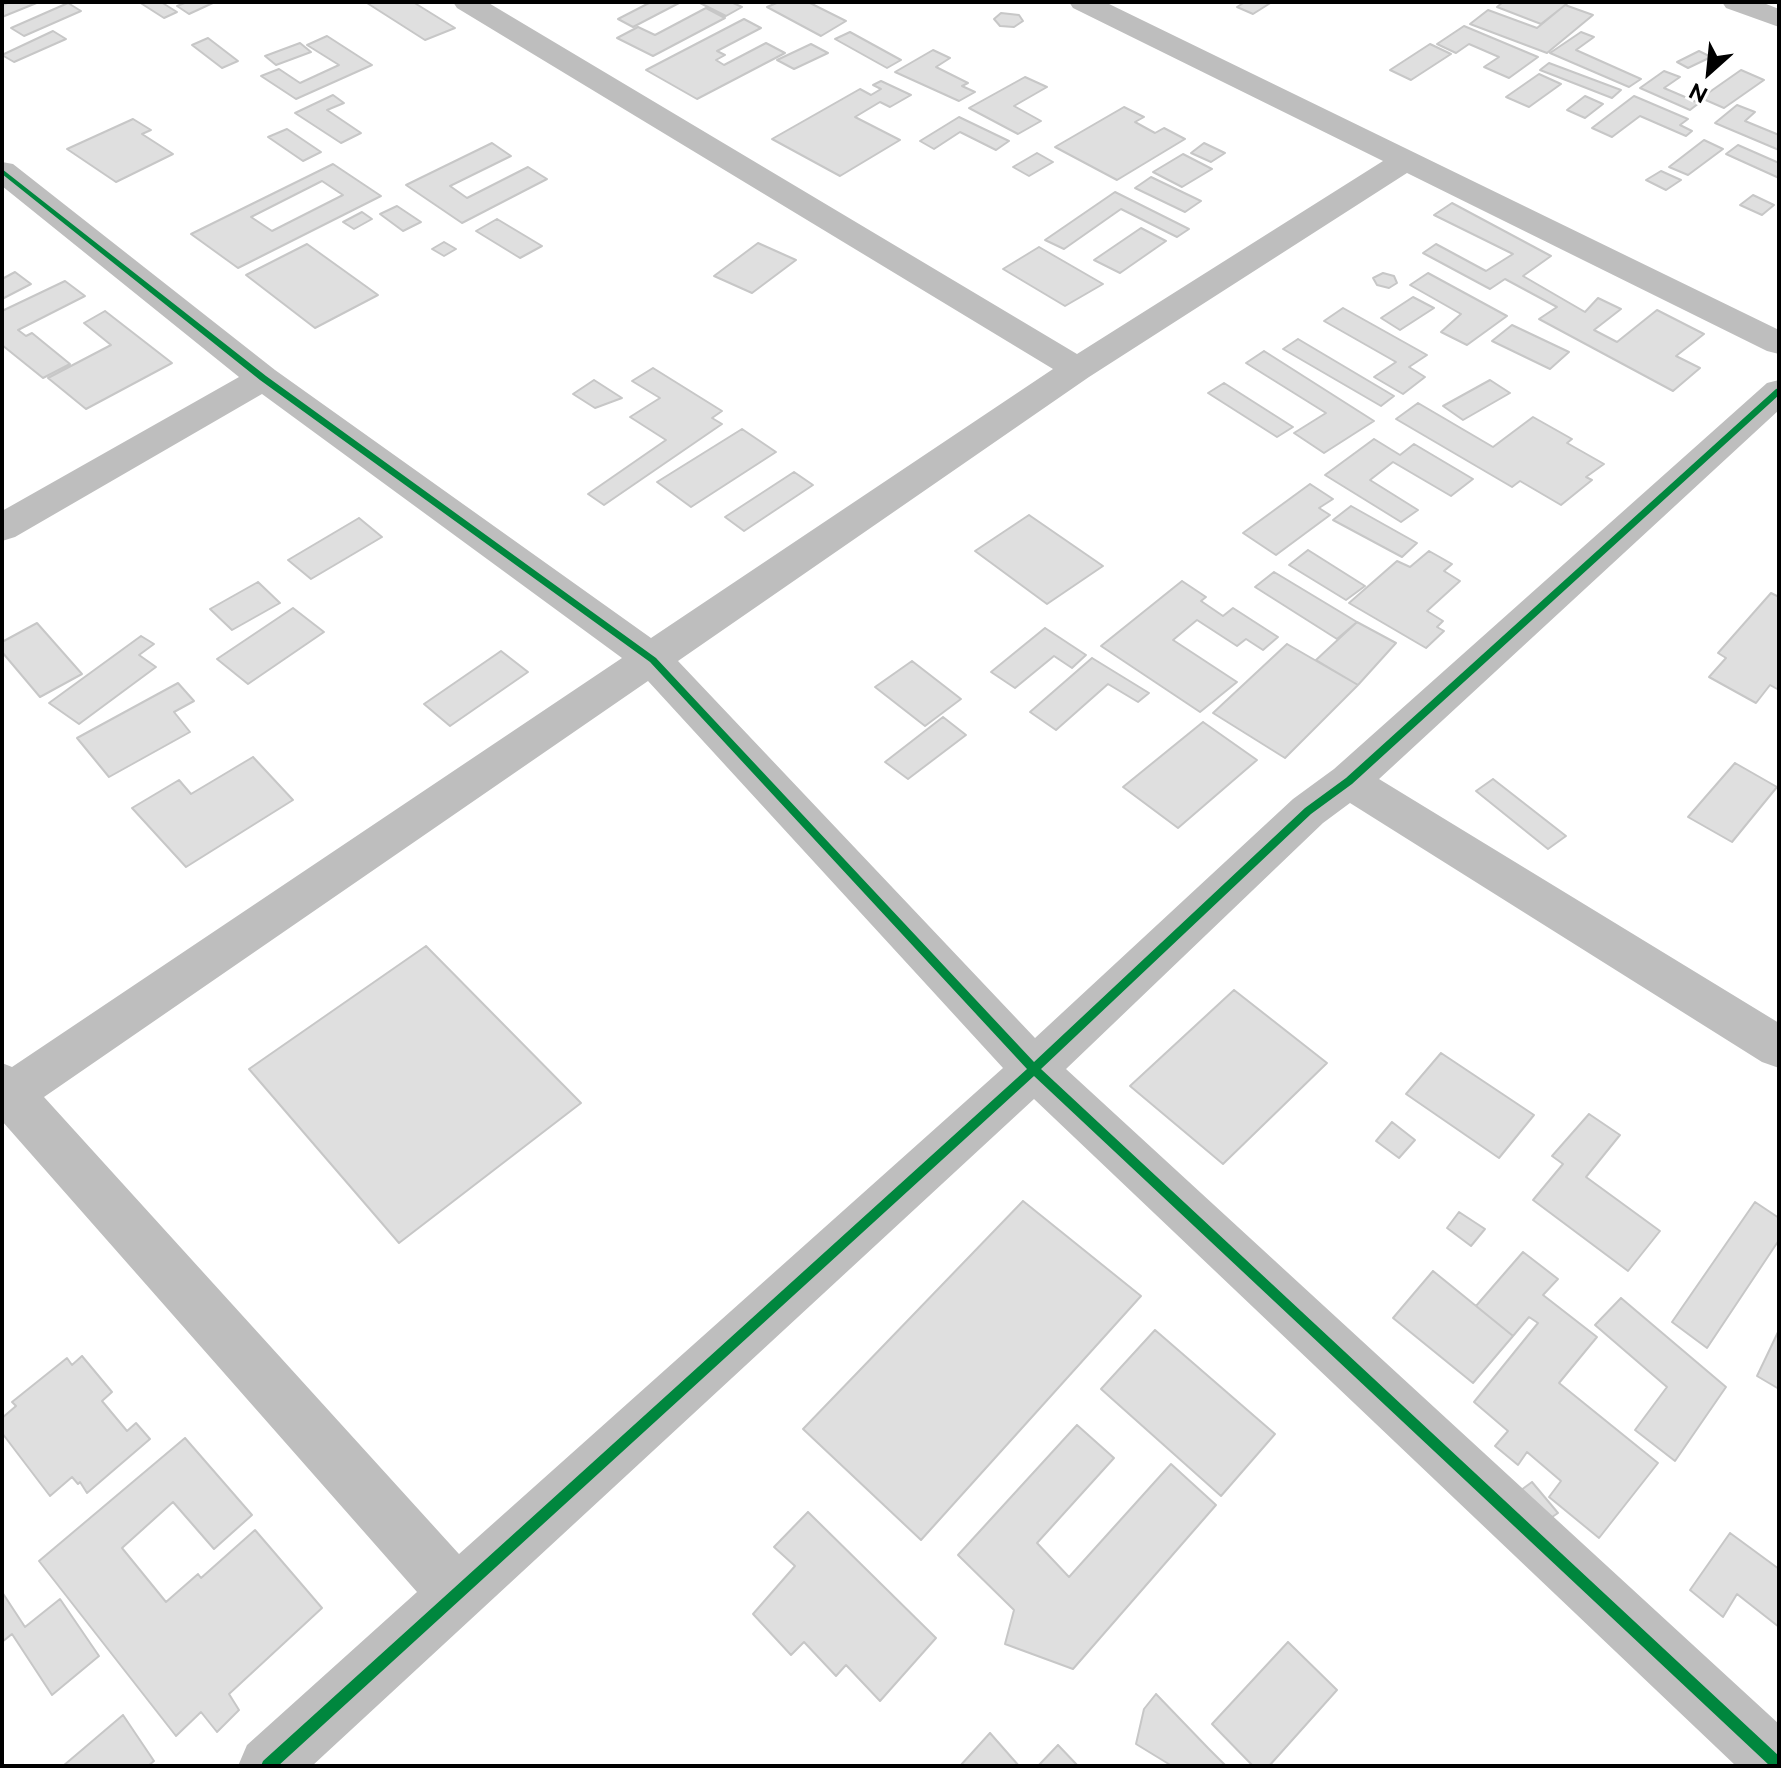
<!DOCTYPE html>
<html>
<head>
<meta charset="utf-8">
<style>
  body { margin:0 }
  #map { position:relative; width:1781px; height:1768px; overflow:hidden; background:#fff; font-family:Raleway,sans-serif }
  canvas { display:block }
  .frame { position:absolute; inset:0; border:4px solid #000; pointer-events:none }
  .north { position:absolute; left:1669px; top:32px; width:80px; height:80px; -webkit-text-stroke:6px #fff; paint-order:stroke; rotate:207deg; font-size:22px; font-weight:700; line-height:32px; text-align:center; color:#000 }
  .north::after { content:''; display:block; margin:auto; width:28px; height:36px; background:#000; clip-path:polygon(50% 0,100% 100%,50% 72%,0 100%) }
</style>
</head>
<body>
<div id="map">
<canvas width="1781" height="1768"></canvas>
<div class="frame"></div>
<div class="north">N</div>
</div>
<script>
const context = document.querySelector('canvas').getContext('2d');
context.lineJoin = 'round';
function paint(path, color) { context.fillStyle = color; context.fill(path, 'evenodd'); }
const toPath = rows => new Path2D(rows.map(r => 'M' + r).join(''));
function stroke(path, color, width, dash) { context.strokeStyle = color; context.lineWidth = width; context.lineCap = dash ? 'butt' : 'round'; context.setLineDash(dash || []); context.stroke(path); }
const building = toPath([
  [10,2,39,2,2,17,2,5,10,2],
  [139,2,161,2,177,12,164,18,139,2],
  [187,2,215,2,189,14,177,6,187,2],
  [370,2,413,2,455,28,425,40,367,3,370,2],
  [651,2,681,2,633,27,618,19,651,2],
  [698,2,731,2,742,7,726,16,698,2],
  [779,2,808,2,846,21,821,36,767,7,779,2],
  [1245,2,1272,2,1253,14,1237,7,1245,2],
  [1503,2,1569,2,1541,24,1497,7,1503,2],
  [68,3,81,11,24,36,11,28,68,3],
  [1565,5,1593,15,1547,53,1470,24,1488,10,1537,28,1565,5],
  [706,8,725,18,653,56,617,38,638,27,655,35,706,8],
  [1001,13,1019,15,1023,21,1014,27,1000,26,994,19,1001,13],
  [744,19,761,28,717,51,725,55,716,60,724,65,766,43,785,53,697,99,646,70,744,19],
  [1464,26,1538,57,1509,78,1484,67,1499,57,1469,44,1456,53,1437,44,1464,26],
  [53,31,66,39,14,62,2,55,53,31],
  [850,32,901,60,887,68,835,39,850,32],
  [1581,32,1594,37,1576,50,1641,79,1629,87,1550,53,1581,32],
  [327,36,372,65,296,99,261,76,279,69,300,83,339,65,307,45,327,36],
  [208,38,238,61,222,68,192,45,208,38],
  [300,43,311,52,276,65,265,56,300,43],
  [811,44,828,53,794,69,777,60,811,44],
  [1430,44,1451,54,1411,80,1390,70,1430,44],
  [933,50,950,58,936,67,968,83,962,86,975,92,959,101,895,72,933,50],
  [1699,51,1711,57,1688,68,1677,62,1699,51],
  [1549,63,1621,90,1612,98,1540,70,1549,63],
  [1741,70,1764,80,1724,108,1701,98,1741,70],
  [1664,71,1680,77,1664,88,1699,103,1690,110,1640,88,1664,71],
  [1539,74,1561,84,1529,107,1506,97,1539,74],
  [1025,77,1047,87,1014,106,1041,121,1018,134,969,108,1025,77],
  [881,81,911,95,890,107,880,102,855,117,900,140,840,176,772,139,860,89,871,95,881,89,873,85,881,81],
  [333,95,344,103,327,110,361,133,341,143,295,113,333,95],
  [1585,96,1603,104,1585,118,1567,110,1585,96],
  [1634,96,1688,119,1680,125,1692,131,1686,136,1640,116,1612,137,1592,128,1634,96],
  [1737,105,1755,112,1745,121,1779,135,1779,150,1715,123,1737,105],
  [1124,107,1144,117,1135,122,1155,133,1164,128,1185,139,1117,180,1055,147,1124,107],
  [959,117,1009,141,996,150,960,132,934,149,920,141,959,117],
  [133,119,151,130,142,134,173,154,116,182,67,149,133,119],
  [287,129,321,152,303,161,268,137,287,129],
  [1704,140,1723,149,1688,175,1669,167,1704,140],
  [492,143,511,156,450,186,467,198,528,167,547,179,462,223,406,185,492,143],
  [1204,143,1225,153,1211,162,1191,153,1204,143],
  [1738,145,1779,163,1779,178,1726,154,1738,145],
  [1037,153,1053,162,1029,176,1013,167,1037,153],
  [1183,154,1212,169,1182,187,1153,172,1183,154],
  [333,164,381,196,238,268,191,234,333,164],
  [322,181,343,195,272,231,251,217,322,181],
  [1661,171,1681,180,1666,190,1646,180,1661,171],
  [1151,177,1201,201,1185,212,1135,188,1151,177],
  [1115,192,1189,229,1177,237,1121,209,1064,249,1045,240,1115,192],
  [1753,195,1774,205,1762,215,1740,205,1753,195],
  [1452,203,1551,256,1523,276,1585,312,1598,298,1621,309,1594,330,1617,342,1657,310,1704,334,1676,356,1700,368,1673,391,1539,319,1557,307,1505,279,1490,289,1423,253,1436,244,1486,271,1513,254,1434,215,1452,203],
  [397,206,421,222,403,231,380,214,397,206],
  [362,212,372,219,354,229,343,222,362,212],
  [497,219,542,246,520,258,476,231,497,219],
  [1141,228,1166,241,1120,273,1094,260,1141,228],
  [444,242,456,249,444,256,432,249,444,242],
  [758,243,796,260,752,293,714,276,758,243],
  [307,244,378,295,315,328,246,275,307,244],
  [1039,247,1103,284,1065,306,1003,269,1039,247],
  [15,272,31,284,2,299,2,279,15,272],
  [1383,273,1394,276,1397,283,1389,288,1377,285,1373,278,1383,273],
  [1428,273,1507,316,1467,345,1441,332,1461,314,1410,285,1428,273],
  [65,281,85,296,18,330,26,336,32,333,70,364,43,378,2,345,2,311,65,281],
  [1413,297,1434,308,1400,330,1381,318,1413,297],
  [1343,308,1427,355,1409,367,1425,377,1403,394,1374,377,1396,362,1324,321,1343,308],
  [105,311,172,363,86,409,48,378,111,345,84,323,105,311],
  [1512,325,1569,352,1550,369,1492,341,1512,325],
  [1298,339,1394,396,1381,406,1283,349,1298,339],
  [1264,351,1374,421,1324,453,1294,433,1326,413,1246,363,1264,351],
  [653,368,722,411,712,418,722,424,604,505,588,494,666,440,630,417,660,398,632,381,653,368],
  [594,380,622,398,595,408,573,394,594,380],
  [1490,380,1510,393,1463,420,1443,406,1490,380],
  [1224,383,1293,427,1277,437,1208,393,1224,383],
  [1418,403,1493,447,1533,417,1572,439,1567,443,1604,464,1586,477,1592,480,1561,505,1520,481,1512,487,1396,419,1418,403],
  [742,429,776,452,691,507,657,482,742,429],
  [1374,439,1400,455,1414,444,1473,479,1451,496,1393,462,1370,480,1418,510,1401,522,1325,475,1374,439],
  [794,472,813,485,744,531,725,517,794,472],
  [1310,484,1333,499,1319,508,1330,515,1276,555,1243,533,1310,484],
  [1351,506,1417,543,1402,557,1333,520,1351,506],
  [1029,515,1103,566,1047,604,975,551,1029,515],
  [359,518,382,537,311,579,288,560,359,518],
  [1308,550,1365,586,1346,600,1289,565,1308,550],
  [1429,551,1452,564,1444,571,1460,581,1427,611,1443,621,1437,627,1444,631,1426,648,1349,603,1397,561,1410,567,1429,551],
  [1274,572,1357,622,1337,639,1255,587,1274,572],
  [1182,581,1206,597,1201,601,1223,616,1233,608,1278,637,1263,650,1246,639,1237,646,1197,620,1173,640,1237,682,1200,712,1101,646,1182,581],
  [258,582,280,603,232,630,210,609,258,582],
  [1771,593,1779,597,1779,690,1770,685,1756,703,1709,677,1726,658,1718,653,1771,593],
  [293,608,324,632,248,684,217,659,293,608],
  [1357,622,1396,643,1358,685,1316,660,1357,622],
  [37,623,82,674,40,697,2,652,2,642,37,623],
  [1045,628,1086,655,1072,668,1054,656,1015,688,991,672,1045,628],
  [141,636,154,644,139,655,156,667,79,724,49,703,141,636],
  [1287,644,1358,685,1285,758,1213,713,1287,644],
  [501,651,528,672,450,726,424,704,501,651],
  [1092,658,1149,693,1138,702,1108,684,1056,730,1030,712,1092,658],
  [912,661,961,699,925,726,875,687,912,661],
  [178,683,194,701,174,712,190,732,109,777,77,738,178,683],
  [943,717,966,735,908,779,885,762,943,717],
  [1203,722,1257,760,1178,828,1123,787,1203,722],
  [253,757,293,800,186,867,132,808,179,780,191,794,253,757],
  [1735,763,1777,787,1732,842,1688,817,1735,763],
  [1493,779,1566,836,1548,849,1476,791,1493,779],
  [426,946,581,1103,399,1243,249,1069,426,946],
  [1234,990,1327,1063,1223,1164,1130,1086,1234,990],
  [1441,1053,1534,1115,1499,1158,1406,1094,1441,1053],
  [1589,1114,1620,1135,1586,1177,1660,1231,1628,1271,1533,1200,1563,1164,1552,1156,1589,1114],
  [1392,1122,1415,1140,1399,1158,1376,1141,1392,1122],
  [1023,1201,1141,1296,921,1540,803,1429,1023,1201],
  [1755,1202,1779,1218,1779,1240,1707,1348,1672,1322,1755,1202],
  [1459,1212,1485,1229,1471,1246,1447,1228,1459,1212],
  [1523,1252,1558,1279,1543,1295,1597,1337,1559,1383,1658,1463,1599,1538,1549,1497,1561,1481,1527,1452,1518,1465,1495,1446,1508,1431,1474,1402,1538,1323,1529,1317,1513,1336,1476,1306,1523,1252],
  [1433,1271,1513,1336,1473,1383,1393,1318,1433,1271],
  [1621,1298,1726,1387,1675,1461,1635,1430,1667,1387,1595,1325,1621,1298],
  [1155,1330,1275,1434,1221,1496,1101,1389,1155,1330],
  [1779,1330,1779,1389,1757,1376,1779,1330],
  [82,1356,112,1392,102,1401,127,1431,136,1423,150,1439,87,1493,80,1482,78,1484,72,1477,50,1496,2,1433,2,1418,16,1406,12,1402,67,1358,72,1365,82,1356],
  [1077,1425,1114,1458,1037,1543,1069,1577,1171,1464,1216,1505,1073,1669,1005,1644,1014,1610,958,1555,1077,1425],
  [185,1438,252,1515,214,1549,173,1502,122,1548,166,1602,198,1574,201,1578,255,1530,322,1608,229,1694,239,1710,217,1732,201,1712,176,1736,39,1561,185,1438],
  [1532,1482,1558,1513,1542,1524,1517,1493,1532,1482],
  [808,1512,936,1638,880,1701,846,1665,836,1676,804,1642,791,1655,753,1614,795,1566,774,1547,808,1512],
  [1730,1533,1779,1569,1779,1627,1737,1594,1723,1617,1690,1590,1730,1533],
  [2,1592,25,1627,60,1599,99,1656,52,1695,12,1634,2,1642,2,1592],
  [1288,1642,1337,1690,1269,1766,1253,1766,1212,1724,1288,1642],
  [1156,1694,1208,1748,1226,1766,1172,1766,1136,1744,1144,1709,1156,1694],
  [123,1715,154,1761,148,1766,63,1766,123,1715],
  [990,1733,1019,1766,960,1766,990,1733],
  [1058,1745,1078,1766,1038,1766,1058,1745]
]);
paint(building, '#dfdfdf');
stroke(building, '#c7c7c7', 2);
paint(toPath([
  [453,2,487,2,1077,354,1383,161,1073,8,1069,2,1105,2,1779,330,1779,354,1767,351,1407,173,1089,377,678,661,1035,1038,1293,799,1334,769,1767,383,1779,380,1779,410,1379,779,1779,1023,1779,1068,1762,1062,1350,803,1323,823,1066,1069,1779,1724,1779,1766,1736,1766,1034,1099,312,1766,238,1766,247,1745,417,1592,2,1121,2,1063,12,1067,622,658,262,394,15,537,2,541,2,511,239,377,2,186,2,162,13,164,275,370,651,638,1053,369,457,8,453,2],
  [648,681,1003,1068,459,1554,44,1097,648,681],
  [1722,2,1761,2,1779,9,1779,27,1726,8,1722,2]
]), '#bebebe');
paint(toPath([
  [2,169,266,376,656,658,1034,1062,1305,808,1346,778,1776,389,1779,388,1779,395,1352,784,1311,814,1041,1069,1779,1756,1779,1766,1770,1766,1034,1076,278,1766,261,1766,263,1761,1027,1069,650,662,260,380,2,174,2,169]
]), '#00873e');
</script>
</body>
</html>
